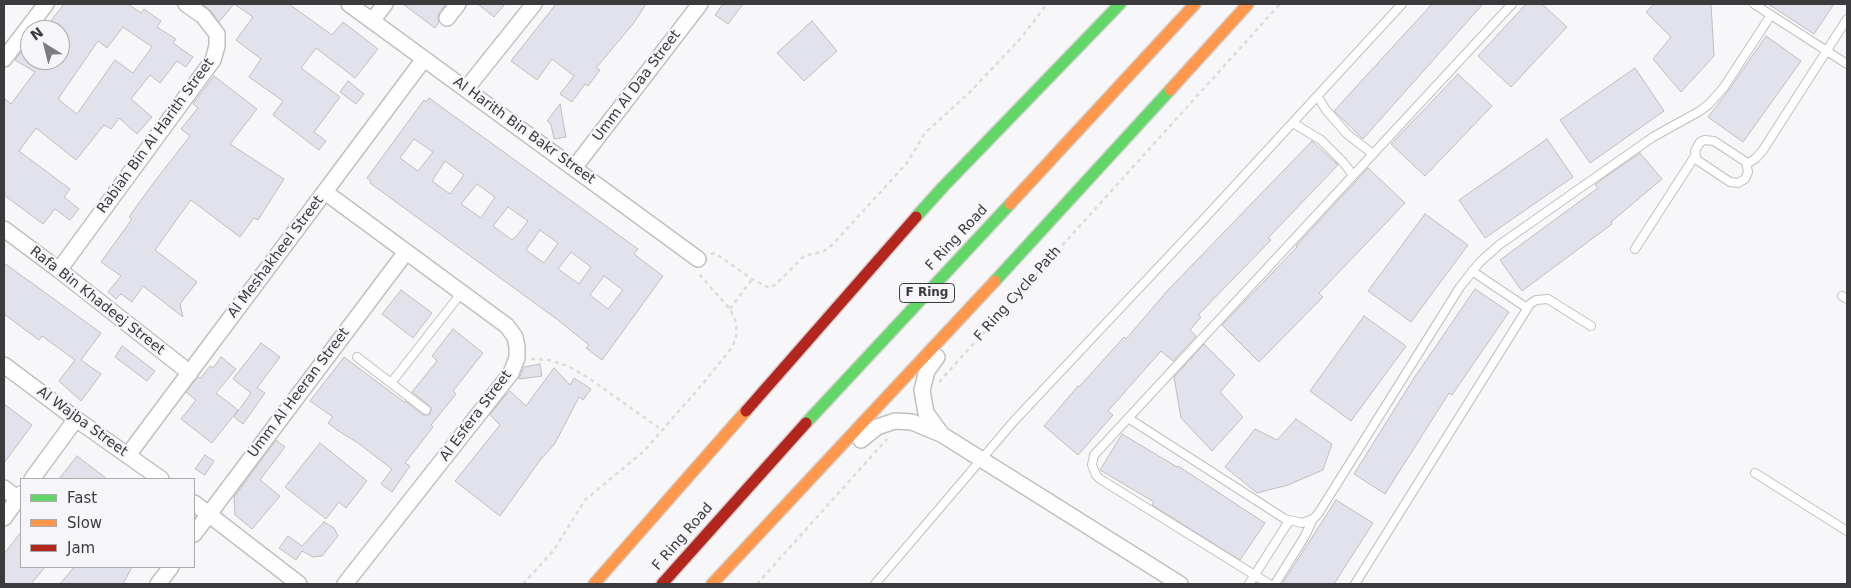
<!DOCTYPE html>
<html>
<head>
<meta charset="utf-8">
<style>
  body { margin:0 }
  #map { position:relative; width:1851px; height:588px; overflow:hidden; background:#f7f7f9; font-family:"DejaVu Sans",sans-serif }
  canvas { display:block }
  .frame { position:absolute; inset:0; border:5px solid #3b3b3d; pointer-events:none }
  .legend { position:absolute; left:20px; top:478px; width:175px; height:90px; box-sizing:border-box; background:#f6f6fa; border:1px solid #ababae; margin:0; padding:6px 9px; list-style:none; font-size:15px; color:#3b3b3d }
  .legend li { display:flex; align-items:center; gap:10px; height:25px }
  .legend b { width:25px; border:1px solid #ababae }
  .north { position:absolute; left:20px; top:20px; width:50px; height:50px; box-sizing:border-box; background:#f6f6fa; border:1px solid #ababae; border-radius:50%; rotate:324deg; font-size:14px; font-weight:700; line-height:20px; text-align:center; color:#3b3b3d }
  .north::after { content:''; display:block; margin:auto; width:18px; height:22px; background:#7d7d7f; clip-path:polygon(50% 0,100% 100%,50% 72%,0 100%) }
</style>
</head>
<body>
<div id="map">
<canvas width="1851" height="588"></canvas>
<div class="frame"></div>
<ul class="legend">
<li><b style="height:6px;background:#63d668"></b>Fast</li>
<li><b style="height:6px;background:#ff974d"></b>Slow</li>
<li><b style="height:6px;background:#b3261e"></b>Jam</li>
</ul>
<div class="north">N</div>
</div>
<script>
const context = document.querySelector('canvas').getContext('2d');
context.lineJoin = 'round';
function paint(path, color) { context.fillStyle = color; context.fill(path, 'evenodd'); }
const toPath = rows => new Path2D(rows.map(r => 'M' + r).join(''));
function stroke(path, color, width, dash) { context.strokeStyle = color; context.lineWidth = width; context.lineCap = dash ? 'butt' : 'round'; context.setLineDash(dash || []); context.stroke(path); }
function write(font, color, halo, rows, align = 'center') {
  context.font = font + ' "DejaVu Sans",sans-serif'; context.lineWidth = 4.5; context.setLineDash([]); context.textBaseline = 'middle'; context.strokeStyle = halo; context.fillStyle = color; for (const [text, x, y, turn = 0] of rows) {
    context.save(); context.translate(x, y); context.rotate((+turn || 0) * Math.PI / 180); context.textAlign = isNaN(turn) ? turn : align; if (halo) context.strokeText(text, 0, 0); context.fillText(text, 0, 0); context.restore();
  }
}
const building = toPath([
  [64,4,128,4,141,13,144,9,161,21,157,27,176,39,173,43,193,57,186,67,177,61,160,83,150,75,131,99,152,117,137,134,119,118,111,129,104,125,76,160,36,128,19,151,70,189,64,197,79,209,70,220,55,209,43,224,4,195,4,98,11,104,35,72,15,60,30,40,30,60,60,60,60,30,53,30,47,26,64,4],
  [123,27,152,47,133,73,115,60,77,114,58,99,98,41,107,48,123,27],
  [202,4,234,4,219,22,210,10,202,4],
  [234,4,289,4,332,35,343,22,378,49,355,78,316,48,301,68,340,97,314,132,326,141,319,150,273,115,283,101,249,77,261,59,236,40,253,17,234,4],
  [403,4,446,4,439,13,438,17,439,22,435,28,403,4],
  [478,4,505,4,494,17,478,4],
  [556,4,646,4,633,24,596,68,600,70,588,86,585,84,572,102,560,94,574,76,552,59,537,80,511,61,556,4],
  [723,4,743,4,728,24,715,15,723,4],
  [1432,4,1483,4,1363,139,1334,111,1432,4],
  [1526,4,1542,4,1567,27,1511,87,1478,56,1526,4],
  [1654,4,1711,4,1714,56,1681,92,1653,59,1671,37,1646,12,1654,4],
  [1768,4,1834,4,1814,34,1768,4],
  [812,21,837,51,804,81,777,53,812,21],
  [1766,36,1801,61,1743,142,1708,117,1729,90,1766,36],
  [1635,68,1664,111,1590,163,1560,120,1635,68],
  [1458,74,1492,106,1425,176,1391,144,1458,74],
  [214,76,257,109,230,144,284,179,258,220,254,218,240,237,191,200,177,219,155,250,197,282,180,304,183,317,143,286,132,302,121,294,116,299,108,292,121,276,101,262,132,219,129,217,152,185,190,136,181,129,198,108,193,104,214,76],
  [348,81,364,94,356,104,340,92,348,81],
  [429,98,638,249,634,254,663,276,602,360,586,348,589,345,558,320,370,183,371,181,367,178,424,100,426,102,429,98],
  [414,139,433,152,418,171,400,158,414,139],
  [445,161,464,175,450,194,432,181,445,161],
  [477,184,495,197,481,218,461,204,477,184],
  [508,207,528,221,515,238,514,238,512,240,493,226,508,207],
  [540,230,558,243,544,263,526,250,540,230],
  [571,252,591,267,579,284,558,269,571,252],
  [604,276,623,290,608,309,590,295,604,276],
  [560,104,566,137,554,139,551,124,547,121,560,104],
  [1547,139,1573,177,1485,238,1459,200,1547,139],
  [1312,141,1338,165,1268,238,1271,240,1198,315,1201,317,1190,330,1196,336,1173,361,1161,351,1108,411,1113,415,1078,455,1044,426,1078,386,1079,387,1124,337,1126,339,1168,290,1312,141],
  [1640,153,1662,179,1611,222,1612,224,1522,291,1500,260,1598,188,1595,185,1601,180,1640,153],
  [1368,168,1405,203,1319,293,1323,297,1259,362,1222,325,1297,247,1296,246,1368,168],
  [1425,214,1468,245,1411,322,1368,291,1425,214],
  [4,263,101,333,81,360,101,374,81,401,59,381,75,360,42,336,39,340,4,314,4,263],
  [1475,289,1509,312,1452,395,1449,393,1385,494,1354,474,1414,378,1475,289],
  [401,290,432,313,413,338,382,314,401,290],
  [1364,316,1406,346,1351,421,1310,391,1364,316],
  [453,329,483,353,453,391,456,394,431,425,433,427,405,463,410,466,392,492,381,484,392,469,358,443,337,430,328,423,333,417,310,401,344,357,404,402,405,401,423,415,429,415,431,411,431,407,412,392,437,361,432,356,453,329],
  [261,343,280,357,257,388,265,393,243,424,234,417,251,393,233,379,261,343],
  [1204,344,1235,375,1220,392,1243,417,1212,451,1181,418,1174,377,1204,344],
  [122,346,155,371,147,381,115,357,122,346],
  [221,357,236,369,216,393,238,410,212,443,181,419,196,400,186,392,198,377,201,378,210,366,213,368,221,357],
  [540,364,542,376,519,379,524,367,540,364],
  [554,368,570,385,574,378,591,389,583,400,579,397,554,445,541,459,500,516,455,481,500,425,490,415,503,398,510,391,526,406,554,368],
  [4,404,32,425,4,463,4,404],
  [1296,419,1332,444,1323,470,1288,485,1257,493,1225,467,1255,429,1277,440,1296,419],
  [1122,434,1177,467,1178,466,1265,523,1240,560,1152,505,1154,502,1100,470,1122,434],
  [276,440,285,447,260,480,280,496,252,529,235,515,234,497,276,440],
  [320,443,367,481,346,508,339,502,326,519,285,487,320,443],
  [205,455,214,461,205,475,195,469,205,455],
  [77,456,107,479,59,479,77,456],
  [1336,500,1373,523,1334,584,1282,584,1336,500],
  [324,522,334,528,338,536,322,556,313,557,302,551,296,560,279,548,288,536,302,546,324,522],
  [21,532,21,567,45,567,31,584,4,584,4,554,21,532],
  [74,567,132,567,123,584,60,584,74,567]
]);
paint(building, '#e2e2ec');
stroke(building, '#bebebf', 1);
const lane = toPath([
  [1754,4,1847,64],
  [1318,97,1326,110,1347,134,1373,154],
  [1293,123,1321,140,1343,162,1353,175],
  [1705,140,1714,141,1746,162,1748,172,1745,179,1738,183,1730,182,1697,160,1695,151,1700,142,1705,140],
  [1747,164,1756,158,1763,150,1847,19],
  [1635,249,1695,156],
  [1472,271,1527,308],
  [1842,296,1847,299],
  [357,357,426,410],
  [391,383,462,292],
  [1128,418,1285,519,1302,523,1313,519,1318,514,1460,287,1480,262,1499,245,1653,137,1700,111,1709,104,1724,87,1771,15],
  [1755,473,1847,531],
  [875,584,1014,421,1204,219,1402,4],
  [1249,584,1289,521],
  [1269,584,1100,479,1096,475,1092,465,1094,455,1512,4],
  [1275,584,1305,536,1313,519],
  [1355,584,1530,304,1536,300,1548,299,1591,326]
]);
const street = toPath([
  [349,4,698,259],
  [447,18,458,4],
  [372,21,385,4],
  [4,59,46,4],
  [466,89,534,4],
  [574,168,700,4],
  [325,192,507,326,515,337,517,347,517,358,511,373,345,584],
  [4,229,59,270,190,373],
  [59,270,213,60,217,46,217,34,203,16,186,4],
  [937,357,927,371,922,390,926,413,940,432],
  [4,365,76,419,161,479],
  [861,440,877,427,895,421,912,422,941,434,1180,584],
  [128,455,424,59],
  [32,479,76,419],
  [4,488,18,499],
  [194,503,299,584],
  [4,518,21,494],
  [194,534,406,252],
  [158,584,171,567]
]);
const fast = toPath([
  [916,217,943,187,1120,4],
  [995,281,1170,90],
  [806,423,1010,204]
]);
const slow = toPath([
  [1170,90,1248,4],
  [1010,204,1195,4],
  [594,584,746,411],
  [712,584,995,281]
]);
const jam = toPath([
  [746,411,916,217],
  [662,584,806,423]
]);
stroke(lane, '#c0c0c1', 10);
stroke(street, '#c0c0c1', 18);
stroke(fast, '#d1d1d2', 14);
stroke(slow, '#d1d1d2', 14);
stroke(jam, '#d1d1d2', 14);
stroke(toPath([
  [711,254,715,253,752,279,769,288,775,285,804,256,824,251,832,245,907,163,925,133,970,92,1021,38,1047,4],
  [730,309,752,279],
  [531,359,549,360,568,366,590,379,662,430],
  [939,382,1280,4],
  [523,584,554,550,585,500,643,452,701,386,733,346,737,333,735,319,730,309,699,274],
  [757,584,887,439]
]), '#dbdbdc', 2.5, [4, 4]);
stroke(lane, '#fefefe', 8);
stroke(street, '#fefefe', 15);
stroke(fast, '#63d668', 11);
stroke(slow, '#ff974d', 11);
stroke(jam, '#b3261e', 11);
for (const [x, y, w] of [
  [927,293,55]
]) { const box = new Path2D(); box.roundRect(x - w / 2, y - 9.5, w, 19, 4); context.fillStyle = '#f6f6fa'; context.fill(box); stroke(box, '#3b3b3d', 1); }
write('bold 12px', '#3b3b3d', null, [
  ["F Ring",927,293]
]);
write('14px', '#3b3b3d', '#f6f6fa', [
  ["Umm Al Daa Street",637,86,-53],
  ["Al Harith Bin Bakr Street",524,131,36],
  ["Rabiah Bin Al Harith Street",156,136,-54],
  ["F Ring Road",957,238,-47],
  ["Al Meshakheel Street",276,257,-53],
  ["F Ring Cycle Path",1018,294,-48],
  ["Rafa Bin Khadeej Street",97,301,38],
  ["Umm Al Heeran Street",299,393,-53],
  ["Al Esfera Street",476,416,-53],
  ["Al Wajba Street",82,422,36],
  ["F Ring Road",683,537,-49]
]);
</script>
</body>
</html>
